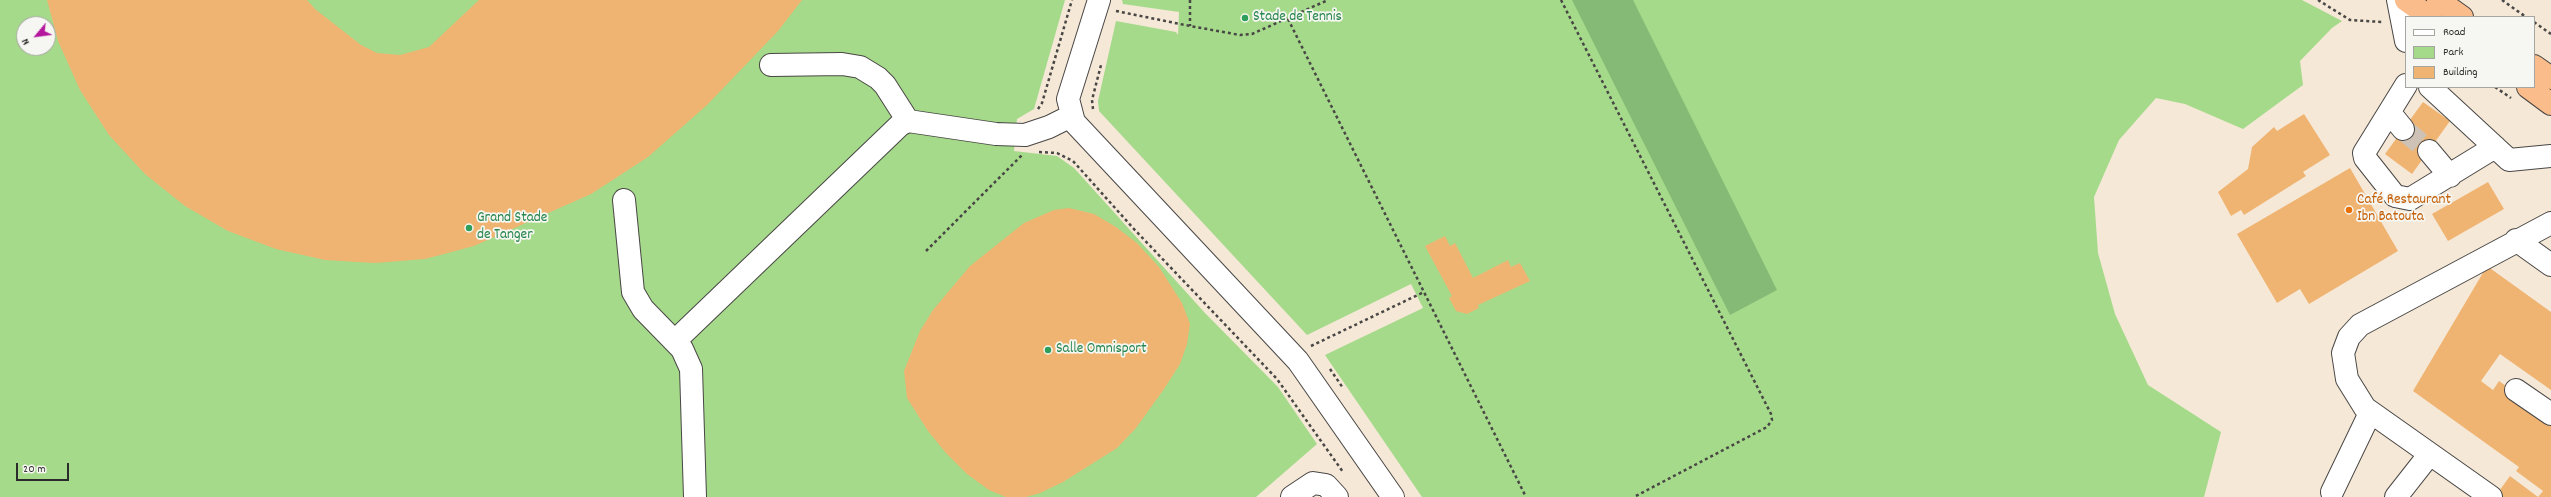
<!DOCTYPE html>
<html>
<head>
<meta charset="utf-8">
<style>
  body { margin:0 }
  #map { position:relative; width:2551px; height:497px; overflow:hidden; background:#f5e8d7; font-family:Dekko,sans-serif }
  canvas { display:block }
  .legend { position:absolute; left:2405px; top:16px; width:130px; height:72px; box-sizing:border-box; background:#f6f6f2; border:1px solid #a5a5a2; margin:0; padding:5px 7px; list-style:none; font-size:12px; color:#2b2b2b }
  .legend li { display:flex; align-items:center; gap:8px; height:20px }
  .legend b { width:20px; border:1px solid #a5a5a2 }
  .north { position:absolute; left:16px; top:16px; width:40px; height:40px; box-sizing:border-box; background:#f6f6f2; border:1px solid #a5a5a2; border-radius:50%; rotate:241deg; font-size:11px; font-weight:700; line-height:16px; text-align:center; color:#2b2b2b }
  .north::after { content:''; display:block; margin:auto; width:14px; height:18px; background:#b5179e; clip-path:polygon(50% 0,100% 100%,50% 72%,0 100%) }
  .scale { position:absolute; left:16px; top:463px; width:53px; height:18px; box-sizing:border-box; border:2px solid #2b2b2b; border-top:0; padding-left:5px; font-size:12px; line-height:14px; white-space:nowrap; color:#2b2b2b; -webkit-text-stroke:3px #f6f6f2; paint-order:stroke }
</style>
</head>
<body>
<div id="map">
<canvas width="2551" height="497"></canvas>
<ul class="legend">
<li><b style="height:5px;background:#fff"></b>Road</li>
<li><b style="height:11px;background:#a5da8a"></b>Park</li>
<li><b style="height:11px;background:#f0b472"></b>Building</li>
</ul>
<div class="north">N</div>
<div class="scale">20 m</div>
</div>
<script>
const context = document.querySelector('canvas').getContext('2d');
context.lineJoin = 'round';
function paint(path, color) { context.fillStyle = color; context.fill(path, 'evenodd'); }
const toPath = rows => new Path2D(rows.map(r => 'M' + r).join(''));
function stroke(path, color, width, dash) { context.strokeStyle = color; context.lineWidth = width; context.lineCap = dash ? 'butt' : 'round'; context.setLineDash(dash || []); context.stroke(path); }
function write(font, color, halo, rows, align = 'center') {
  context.font = font + ' Dekko,sans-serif'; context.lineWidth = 3.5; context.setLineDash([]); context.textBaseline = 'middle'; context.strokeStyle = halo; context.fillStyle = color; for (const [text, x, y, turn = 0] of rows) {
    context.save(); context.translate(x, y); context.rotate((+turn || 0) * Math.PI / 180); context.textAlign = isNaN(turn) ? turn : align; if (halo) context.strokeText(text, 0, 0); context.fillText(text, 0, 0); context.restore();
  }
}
paint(toPath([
  [0,0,1065,0,1034,109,1017,119,1014,151,1057,156,1074,168,1205,313,1278,387,1317,444,1256,497,0,497],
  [24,24,48,24,48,48,24,48],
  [1122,0,2302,0,2342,21,2332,28,2300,61,2303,85,2243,129,2185,104,2156,98,2119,140,2094,197,2098,253,2115,314,2148,385,2221,432,2204,497,1422,497,1325,355,1423,308,1411,284,1307,335,1099,111,1098,101,1116,21,1176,32,1178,35,1179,12,1123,4]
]), '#a5da8a');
paint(toPath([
  [1572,0,1633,0,1777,290,1730,315]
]), '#84ba76');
paint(toPath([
  [47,0,307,0,315,9,361,45,377,53,400,55,429,47,479,0,802,0,778,31,707,105,648,157,591,194,474,246,425,259,375,263,325,260,276,249,228,231,185,206,145,174,109,135,80,90,58,41],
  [2423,102,2450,121,2412,174,2385,154],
  [2304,114,2330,155,2303,172,2306,176,2244,215,2241,210,2231,216,2218,192,2248,169,2252,147,2274,127,2277,131],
  [2350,168,2398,251,2309,304,2300,289,2277,303,2237,234],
  [2488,182,2504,209,2448,241,2432,214],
  [1069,208,1094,214,1116,227,1137,243,1159,267,1182,303,1190,324,1187,344,1180,364,1164,389,1136,428,1117,448,1063,482,1040,493,1026,497,1006,497,989,490,967,474,946,453,928,431,907,398,904,371,920,331,933,310,970,266,1024,223,1054,210],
  [1445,236,1450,246,1455,243,1473,278,1508,260,1511,267,1520,263,1530,281,1478,305,1479,308,1467,314,1456,311,1449,298,1452,296,1425,246],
  [2487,266,2551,312,2551,390,2500,354,2481,381,2493,390,2499,381,2551,418,2551,497,2538,497,2543,491,2516,471,2519,467,2413,391],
  [2510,476,2538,497,2501,497,2497,494]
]), '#f0b472');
stroke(toPath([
  [2403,129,2429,151]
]), '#cdc2b5', 22, [22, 11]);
const minor = toPath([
  [1099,0,1068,99,1074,122,1298,361,1393,497],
  [2398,0,2406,41],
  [771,65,842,64,860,67,878,78,885,85,908,121],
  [2406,85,2364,153,2365,158,2395,196,2410,199,2495,147],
  [2430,87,2509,160,2551,156],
  [2390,113,2403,129],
  [2429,151,2450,176],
  [624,200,633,292,643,309,682,349,691,369,695,497],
  [2516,240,2551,265],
  [675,341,900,125,908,121,996,134,1025,135,1049,127,1071,116],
  [2516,390,2551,414],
  [2332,492,2370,413],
  [1292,497,1313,483,1326,485,1337,497],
  [2396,497,2429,455],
  [2491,497,2365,408,2347,379,2343,353,2349,337,2360,325,2551,223]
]);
const highway = toPath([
  [2406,0,2430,17],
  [2438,0,2462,17],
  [2534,66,2551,78],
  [2528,87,2551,104]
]);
stroke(minor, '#494745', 24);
stroke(highway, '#494745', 24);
stroke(toPath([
  [1190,0,1190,26],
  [1561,0,1771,414,1772,420,1767,427,1634,497],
  [2318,0,2350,20,2382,22],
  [2502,0,2526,17],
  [1116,11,1190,26,1240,35,1252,34,1328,0],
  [1288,19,1526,497],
  [2534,22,2551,34],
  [2495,87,2511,98],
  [1038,109,1042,103,1072,0],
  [1093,109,1092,100,1101,65],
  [1039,152,1057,153,1073,161,1133,228,1277,379,1343,472],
  [926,251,1023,154],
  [1311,346,1424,292],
  [1330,369,1343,388]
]), '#494745', 2.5, [3, 3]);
stroke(minor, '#fff', 22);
stroke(highway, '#f9bc8a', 22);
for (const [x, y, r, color] of [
  [1245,18,4,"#2e9e5b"],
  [2349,210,4,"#e8710a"],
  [469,228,4,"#2e9e5b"],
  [1048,350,4,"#2e9e5b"]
]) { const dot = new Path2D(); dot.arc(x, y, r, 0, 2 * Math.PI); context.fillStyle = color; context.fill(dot); stroke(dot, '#f6f6f2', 1.5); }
write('15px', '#27864d', '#f6f6f2', [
  ["Stade de Tennis",1253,18],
  ["Grand Stade",477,219],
  ["de Tanger",477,236],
  ["Salle Omnisport",1056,350]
], 'left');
write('15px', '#c56008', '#f6f6f2', [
  ["Café Restaurant",2357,201],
  ["Ibn Batouta",2357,218]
], 'left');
</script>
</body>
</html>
